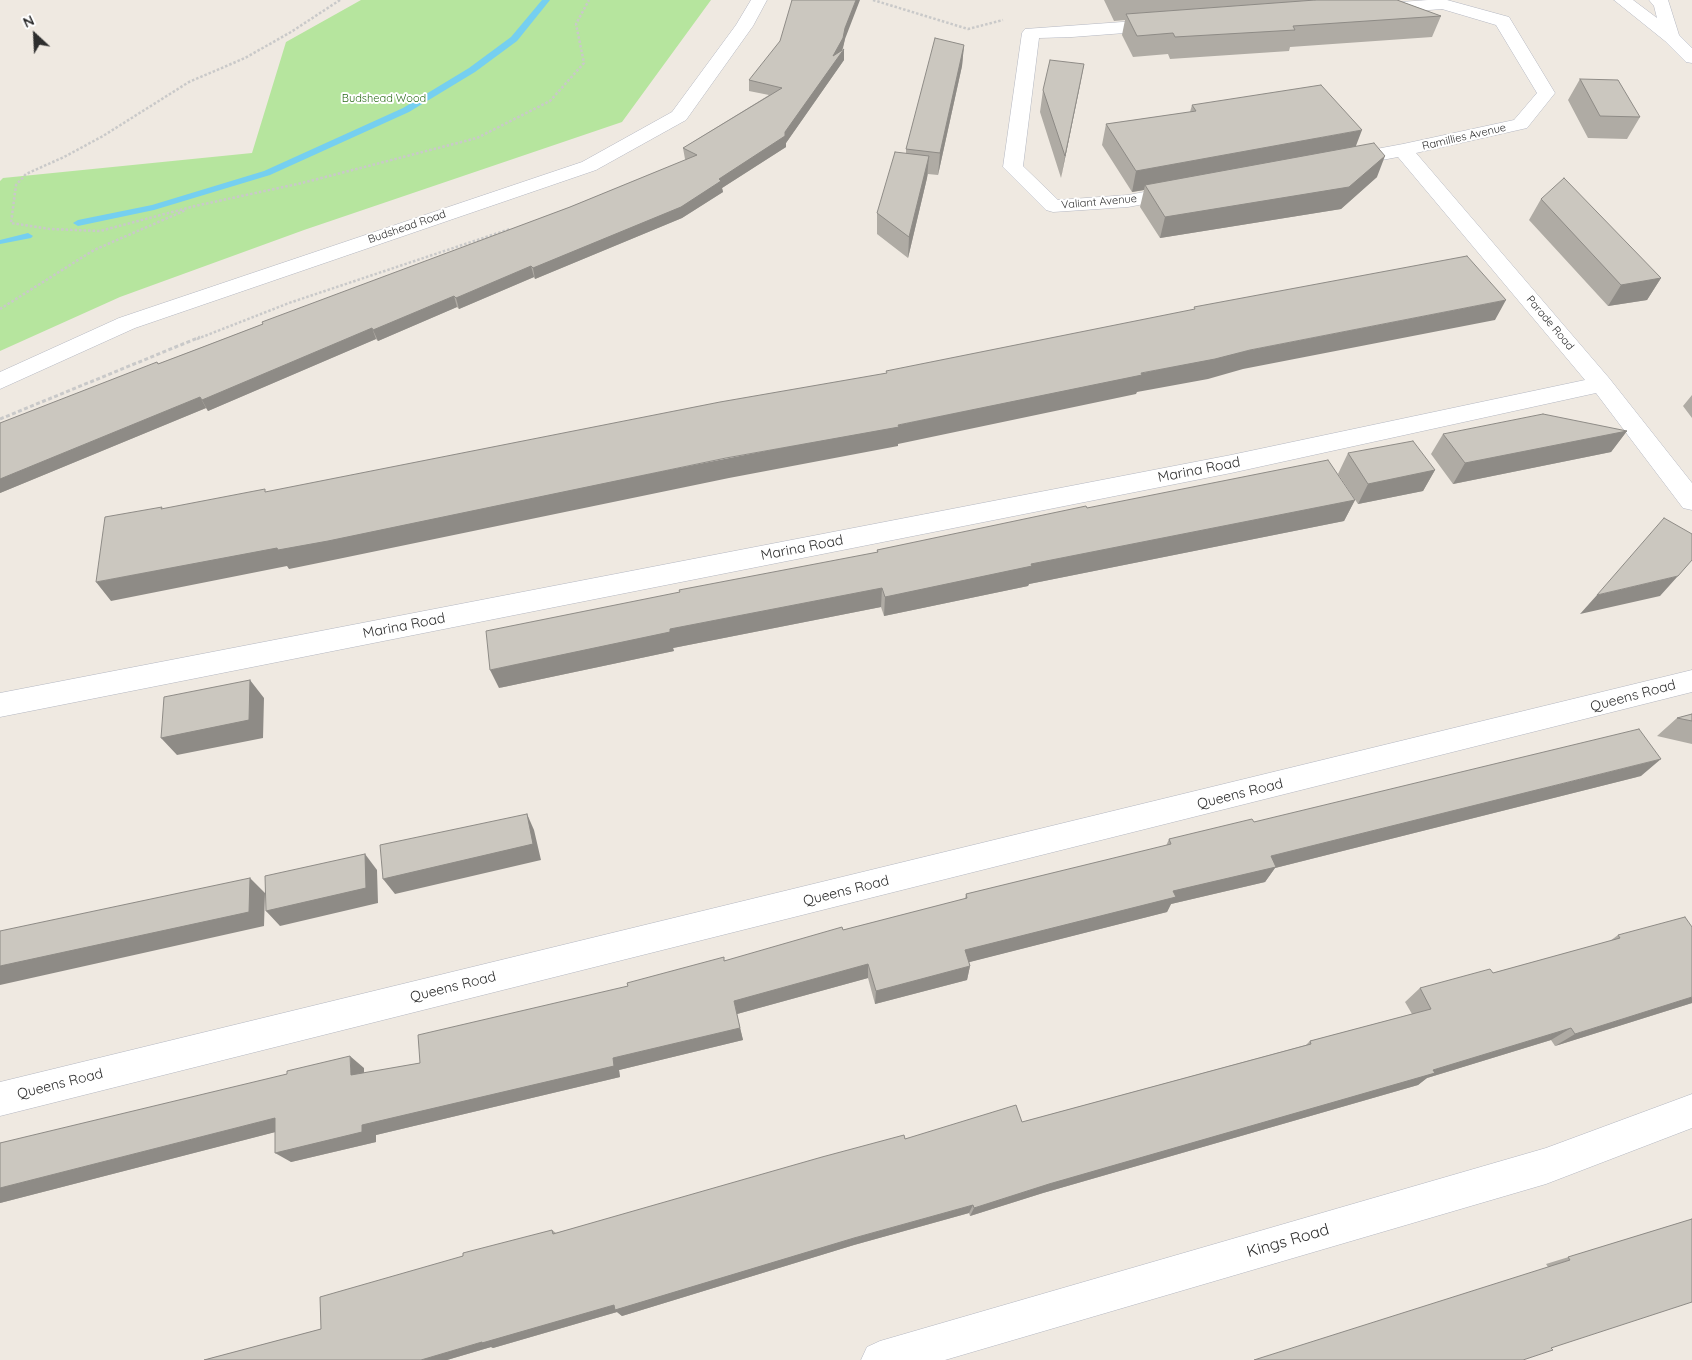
<!DOCTYPE html>
<html>
<head>
<meta charset="utf-8">
<style>
  body { margin:0 }
  #map { position:relative; width:1692px; height:1360px; overflow:hidden; background:#efe9e1; font-family:Quicksand,sans-serif }
  canvas { display:block }
  .north { position:absolute; left:10px; top:10px; width:50px; height:50px; -webkit-text-stroke:4px #fff; paint-order:stroke; rotate:335deg; font-size:14px; font-weight:700; line-height:20px; text-align:center; color:#2e2e2e }
  .north::after { content:''; display:block; margin:auto; width:18px; height:22px; background:#2e2e2e; clip-path:polygon(50% 0,100% 100%,50% 72%,0 100%) }
</style>
</head>
<body>
<div id="map">
<canvas width="1692" height="1360"></canvas>
<div class="north">N</div>
</div>
<script>
const context = document.querySelector('canvas').getContext('2d');
context.lineJoin = 'round';
function paint(path, color) { context.fillStyle = color; context.fill(path, 'evenodd'); }
const toPath = rows => new Path2D(rows.map(r => 'M' + r).join(''));
function stroke(path, color, width, dash) { context.strokeStyle = color; context.lineWidth = width; context.lineCap = dash ? 'butt' : 'round'; context.setLineDash(dash || []); context.stroke(path); }
function write(font, color, halo, rows, align = 'center') {
  context.font = font + ' Quicksand,sans-serif'; context.lineWidth = 4; context.setLineDash([]); context.textBaseline = 'middle'; context.strokeStyle = halo; context.fillStyle = color; for (const [text, x, y, turn = 0] of rows) {
    context.save(); context.translate(x, y); context.rotate((+turn || 0) * Math.PI / 180); context.textAlign = isNaN(turn) ? turn : align; if (halo) context.strokeText(text, 0, 0); context.fillText(text, 0, 0); context.restore();
  }
}
paint(toPath([
  [361,0,711,0,622,122,304,230,120,297,0,351,0,181,3,178,252,153,286,42]
]), '#b6e59e');
paint(toPath([
  [542,0,550,0,517,41,475,72,409,112,270,175,154,210,78,226,73,223,78,220,152,205,264,171,403,108,469,68,511,37,542,0],
  [28,233,33,236,31,238,0,244,0,240,28,233]
]), '#75cff0');
const minor = toPath([
  [751,0,767,0,753,26,686,120,596,170,135,328,0,389,0,372,119,318,582,162,672,112,736,25,751,0],
  [1428,0,1447,0,1509,17,1555,93,1527,128,1416,153,1609,378,1692,483,1692,510,1683,508,1596,393,1231,473,0,717,0,693,1231,455,1585,380,1398,157,1128,207,1053,212,1046,210,1003,167,1022,33,1025,29,1428,0],
  [1442,9,1496,25,1537,93,1514,120,1403,144,1128,195,1058,200,1023,166,1039,38,1072,37,1442,9],
  [1614,0,1633,0,1657,18,1654,6,1649,0,1668,0,1679,35,1692,48,1692,63,1686,62,1665,41,1614,0],
  [1692,670,1692,692,0,1116,0,1082,1692,670],
  [1692,1094,1692,1128,1546,1184,945,1360,861,1360,867,1347,880,1341,1546,1148,1692,1094]
]);
stroke(minor, '#b4b7c1', 1);
stroke(toPath([
  [340,0,291,32,245,58,189,82,103,136,64,157,26,174,16,185,11,223,50,229,100,231,195,206,302,183,477,138,550,101,584,63,576,24,589,0],
  [873,0,968,29,1003,20],
  [0,309,94,250,186,210],
  [197,339,289,303,510,229]
]), '#c9c9c9', 2.5, [2.5, 2]);
stroke(toPath([
  [0,419,200,337]
]), '#c9c9c9', 3, [4, 2.5]);
paint(minor, '#fff');
paint(toPath([
  [1104,0,1397,0,1441,16,1432,37,1290,47,1289,51,1170,59,1168,54,1133,57,1122,35,1125,20,1114,21],
  [845,39,842,50,844,60,786,143,786,147,722,188,723,192,682,218,535,279,534,277,459,309,457,307,378,341,376,339,208,411,206,408,0,493,0,423,158,364,570,207,686,160,685,159,683,148,769,95,749,91,749,80],
  [964,45,962,66,938,175,928,174,927,178,908,258,877,234,877,213,906,153,906,149],
  [1084,64,1080,85,1061,178,1040,112,1043,90],
  [1580,79,1640,117,1627,139,1588,138,1568,100],
  [1192,105,1355,147,1377,177,1341,209,1160,238,1140,207,1144,190,1132,192,1102,145,1106,124,1190,112],
  [1541,199,1661,278,1647,300,1608,306,1529,220],
  [1692,395,1692,418,1683,406],
  [1627,431,1611,452,1453,484,1431,454,1443,434],
  [1348,453,1435,470,1423,491,1358,504,1338,474],
  [1355,500,1344,521,1029,584,1028,586,884,616,881,607,673,648,674,651,499,688,877,552,877,550,1087,508],
  [1692,714,1692,744,1657,736,1677,718],
  [1641,776,1275,868,1265,882,1171,904,1167,912,969,962,970,966,967,980,875,1004,868,978,737,1014,743,1040,619,1070,620,1077,376,1135,376,1142,291,1162,275,1132,0,1203,0,1143,364,1068,364,1073,420,1063,628,986,843,930,965,899,966,894,1166,846,1169,839,1254,822],
  [1618,935,1692,1003,1555,1046,1551,1040,1427,1078,1418,1085,1043,1193,970,1216,969,1213,854,1245,622,1316,617,1312,493,1348,491,1347,447,1360,204,1360,321,1329,463,1256,552,1230,556,1233,905,1139,1022,1122,1306,1045,1310,1041,1412,1014,1405,1002,1420,988,1493,973,1610,941],
  [1692,1219,1551,1348,1548,1267,1546,1264]
]), '#afaba4');
paint(toPath([
  [856,0,860,0,845,39,843,48,838,57,844,49,844,60,786,143,786,147,722,188,723,192,682,218,535,279,533,268,719,179,785,132,833,56],
  [964,45,962,66,938,175,940,153],
  [1084,64,1080,85,1061,178,1065,156],
  [1362,130,1354,151,1145,185,1144,190,1132,192,1136,171],
  [929,156,927,178,908,258,909,237],
  [1385,156,1377,177,1341,209,1160,238,1165,217],
  [531,266,534,277,459,309,456,298],
  [1661,278,1647,300,1608,306,1621,285],
  [454,296,457,307,378,341,373,330],
  [1506,300,1495,320,1243,369,1208,379,1137,392,1136,394,898,444,898,446,729,478,338,559,289,569,287,566,111,601,96,582,898,425,1250,350],
  [372,328,376,339,208,411,202,400],
  [200,397,206,408,0,493,0,479],
  [1627,431,1611,452,1453,484,1465,463],
  [1435,470,1423,491,1358,504,1368,484],
  [1355,500,1344,521,1029,584,1028,586,884,616,885,597,1031,564],
  [1678,576,1660,596,1580,614,1597,595],
  [882,588,881,607,673,648,674,651,499,688,490,670,670,629],
  [250,680,264,698,263,738,177,755,161,738],
  [1661,759,1641,776,1275,868,1265,882,1171,904,1167,912,962,964,965,950,1173,891,1271,856],
  [527,814,534,830,541,860,395,894,383,879],
  [365,854,377,870,378,903,280,926,266,911],
  [250,878,265,893,264,926,0,985,0,966],
  [868,964,868,978,737,1014,734,1001],
  [970,966,967,980,875,1004,876,991],
  [1692,997,1692,1003,1555,1046,1575,1034],
  [740,1028,743,1040,619,1070,620,1077,376,1135,376,1142,291,1162,275,1153,362,1125,613,1058],
  [1571,1028,1551,1040,1427,1078,1418,1085,1043,1193,970,1216,974,1208,1049,1184,1433,1070],
  [350,1056,364,1068,364,1086,351,1075],
  [275,1118,291,1128,0,1203,0,1188],
  [973,1205,969,1213,854,1245,622,1316,617,1312,493,1348,491,1347,447,1360,421,1360,482,1342]
]), '#8e8b86');
const building = toPath([
  [792,0,856,0,845,28,843,38,833,56,844,49,785,132,785,136,719,179,721,181,681,207,533,268,531,266,456,298,454,296,373,330,372,328,202,400,200,397,0,479,0,423,157,362,158,364,195,350,263,324,262,322,570,207,697,155,683,148,782,88,749,80,780,41,792,0],
  [1315,0,1397,0,1441,16,1293,26,1295,30,1175,37,1173,33,1137,36,1126,14,1315,0],
  [935,38,964,45,940,153,906,149,935,38],
  [1050,60,1084,64,1065,156,1043,90,1050,60],
  [1580,79,1618,80,1640,117,1600,116,1580,79],
  [1321,85,1362,130,1136,171,1106,124,1196,111,1192,105,1321,85],
  [1374,143,1385,156,1349,187,1165,217,1145,185,1374,143],
  [895,152,929,156,909,237,877,213,895,152],
  [1564,178,1661,278,1621,285,1541,199,1564,178],
  [1467,256,1506,300,1250,350,1215,359,1141,373,1142,375,898,425,899,427,726,458,328,541,278,550,277,548,96,582,105,517,162,507,161,509,265,489,265,492,720,402,887,373,886,371,1195,309,1194,307,1467,256],
  [1543,414,1627,431,1465,463,1443,434,1543,414],
  [1413,441,1435,470,1368,484,1348,453,1413,441],
  [1328,460,1355,500,1031,564,1032,566,885,597,882,588,670,629,670,632,490,670,486,631,680,592,679,590,878,552,877,550,1086,506,1087,508,1328,460],
  [1664,518,1692,534,1692,560,1678,576,1597,595,1664,518],
  [250,680,249,720,161,738,164,697,250,680],
  [1692,714,1692,721,1677,718,1692,714],
  [1639,729,1661,759,1271,856,1276,867,1173,891,1176,897,965,950,970,966,876,991,868,964,734,1001,740,1028,613,1058,614,1066,362,1125,362,1132,275,1153,275,1118,0,1188,0,1143,287,1074,287,1071,350,1056,351,1075,420,1063,418,1035,628,986,627,983,724,957,724,961,842,927,843,930,967,898,966,894,1171,844,1169,839,1252,819,1254,822,1639,729],
  [527,814,533,844,383,879,380,845,527,814],
  [365,854,366,888,266,911,265,876,365,854],
  [250,878,249,912,0,966,0,931,250,878],
  [1685,917,1692,927,1692,997,1575,1034,1571,1028,1433,1070,1435,1073,1049,1184,974,1208,973,1205,854,1238,615,1310,614,1305,482,1343,482,1342,421,1360,204,1360,321,1329,320,1297,463,1256,463,1253,552,1230,553,1234,822,1157,904,1135,905,1139,1016,1105,1022,1122,1311,1044,1310,1041,1431,1009,1420,988,1490,969,1493,973,1620,938,1618,935,1685,917],
  [1692,1219,1692,1302,1551,1348,1553,1350,1523,1360,1254,1360,1570,1260,1568,1257,1692,1219]
]);
paint(building, '#cbc7bf');
stroke(building, '#8e8b86', 1);
write('11px', '#2c6e1b', '#fff', [
  ["Budshead Wood",384,99]
]);
write('11px', '#2e2e2e', '#fff', [
  ["Ramillies Avenue",1464,137,-13],
  ["Valiant Avenue",1099,202,-5],
  ["Budshead Road",407,227,-19],
  ["Parade Road",1550,323,50]
]);
write('14px', '#2e2e2e', '#fff', [
  ["Marina Road",1199,470,-11],
  ["Marina Road",802,548,-11],
  ["Marina Road",404,626,-11],
  ["Queens Road",1633,696,-15],
  ["Queens Road",1240,794,-14],
  ["Queens Road",846,891,-14],
  ["Queens Road",453,987,-14],
  ["Queens Road",60,1084,-14]
]);
write('16px', '#2e2e2e', '#fff', [
  ["Kings Road",1288,1241,-16]
]);
</script>
</body>
</html>
